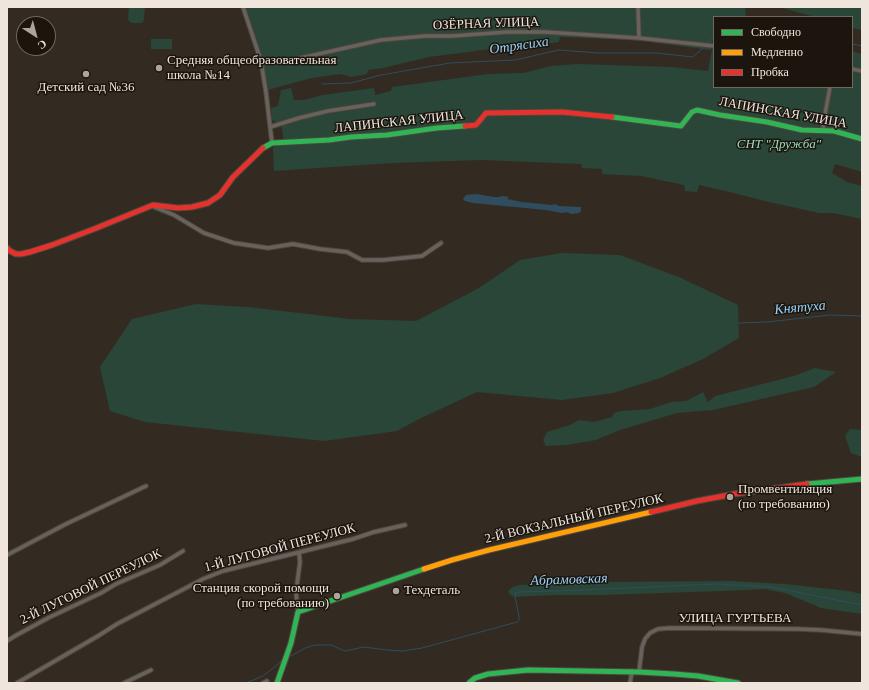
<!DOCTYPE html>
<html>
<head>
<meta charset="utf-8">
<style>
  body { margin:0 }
  #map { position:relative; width:869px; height:690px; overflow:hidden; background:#332b22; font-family:"Times New Roman",serif }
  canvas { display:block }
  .frame { position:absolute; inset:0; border:8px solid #efe5dc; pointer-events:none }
  .legend { position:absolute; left:713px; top:16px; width:140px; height:72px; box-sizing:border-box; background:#1b150e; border:1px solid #706860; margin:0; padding:5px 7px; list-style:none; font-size:12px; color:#efe5dc }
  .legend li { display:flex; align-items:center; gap:8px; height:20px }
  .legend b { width:20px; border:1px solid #706860 }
  .north { position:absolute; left:16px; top:16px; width:40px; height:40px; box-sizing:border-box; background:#1b150e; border:1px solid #706860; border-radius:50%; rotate:144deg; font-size:11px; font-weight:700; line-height:16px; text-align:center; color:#efe5dc }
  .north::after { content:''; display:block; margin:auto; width:14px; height:18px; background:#ada49b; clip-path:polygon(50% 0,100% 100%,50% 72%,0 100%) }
</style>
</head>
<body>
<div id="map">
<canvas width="869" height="690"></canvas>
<div class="frame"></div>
<ul class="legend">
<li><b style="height:5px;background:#30b455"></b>Свободно</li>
<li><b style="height:5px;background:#ff9f0a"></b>Медленно</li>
<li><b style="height:5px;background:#e5322d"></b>Пробка</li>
</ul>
<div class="north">С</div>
</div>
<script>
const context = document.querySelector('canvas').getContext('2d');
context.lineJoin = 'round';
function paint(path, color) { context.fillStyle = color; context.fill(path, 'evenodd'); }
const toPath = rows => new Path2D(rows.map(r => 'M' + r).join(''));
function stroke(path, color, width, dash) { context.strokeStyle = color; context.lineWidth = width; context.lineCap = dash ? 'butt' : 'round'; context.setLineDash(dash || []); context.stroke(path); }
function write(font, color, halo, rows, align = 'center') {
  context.font = font + ' "Times New Roman",serif'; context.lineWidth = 3; context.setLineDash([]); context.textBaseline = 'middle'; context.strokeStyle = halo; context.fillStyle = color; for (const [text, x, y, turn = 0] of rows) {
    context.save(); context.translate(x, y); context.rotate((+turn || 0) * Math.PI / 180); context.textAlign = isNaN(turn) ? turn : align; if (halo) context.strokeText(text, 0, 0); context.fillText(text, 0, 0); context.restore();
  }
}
paint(toPath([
  [129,7,145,7,144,19,143,22,141,23,132,23,129,21,128,19],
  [241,7,749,7,745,8,746,15,743,17,714,17,714,33,711,50,636,40,560,37,559,42,545,44,544,45,513,49,498,48,429,57,383,68,368,70,367,74,352,77,340,74,312,78,282,86,265,91,261,65],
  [779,7,862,7,862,30,852,28,852,17,815,17],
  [714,38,714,87,852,87,852,51,862,54,862,172,835,164,832,173,847,182,862,186,862,219,833,213,819,213,765,201,730,192,699,185,697,192,685,191,684,185,641,176,602,174,602,169,582,168,581,164,482,160,392,163,274,171,273,147,284,144,281,122,278,123,272,120,271,108,278,106,281,90,291,88,294,100,304,100,323,95,374,88,375,95,391,91,392,87,488,74,523,73,551,66,577,64,671,67,708,71],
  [151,39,172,39,172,49,151,49],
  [562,253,620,255,681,278,738,305,739,338,703,359,660,378,613,393,562,400,477,392,419,419,397,431,324,441,145,422,110,411,100,367,132,319,196,304,248,307,350,319,416,321,479,288,520,260],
  [815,368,836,372,814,387,713,410,677,413,620,430,596,440,566,445,546,446,543,440,547,432,570,425,579,420,594,422,612,417,614,413,621,411,650,409,671,402,686,401,703,392,708,402,715,396,794,376],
  [850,429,862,430,862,457,851,453,845,436],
  [732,581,785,584,848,591,862,594,862,614,821,608,785,593,765,589,721,591,603,595,553,595,515,597,510,595,508,591,513,587,519,585,604,582]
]), '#294638');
paint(toPath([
  [476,194,494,197,498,197,502,196,509,197,507,199,522,202,552,205,555,204,559,206,581,207,581,211,579,213,571,214,567,212,562,213,546,210,473,203,465,201,463,199,466,195]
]), '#304d5f');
stroke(toPath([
  [707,43,714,36],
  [852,44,862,46],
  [322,84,351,83,381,75,450,63,515,60,559,50,598,53,656,53,693,57,704,47],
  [739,323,767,322,830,315,862,316],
  [291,656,305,648,315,645,331,645,345,651,364,647,387,650,403,651,422,648,517,622,519,620,519,616,515,597,515,593,517,592,583,590,716,584,771,587,862,605],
  [246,683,263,676,277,665,282,660]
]), '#304d5f', 1);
const street = toPath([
  [243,7,261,61,266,92,272,143],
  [638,7,639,38],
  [261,63,271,63,287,61,381,40,425,36,452,36,507,32,545,32,639,38,714,46],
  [852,69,862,71],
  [270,127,299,118,328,111,374,104],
  [823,131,824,120,830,87],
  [154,207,174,215,204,233,234,243,268,248,293,244,320,249,347,252,362,260,383,260,422,256,441,243],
  [7,555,66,524,146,486],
  [298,612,296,592,300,562,299,553],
  [7,641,15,636,48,618,101,593,116,584,160,565,183,551],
  [639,672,642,647,645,639,650,633,658,629,670,628,798,629,821,630,862,634],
  [17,683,98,636,117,624,203,579,223,571,353,539,374,532,405,525],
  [124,683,151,670],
  [263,683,267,681],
  [630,683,632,671]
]);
const fast = toPath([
  [612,117,681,126,692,112,697,110,720,115,767,122,802,130,834,131,862,139],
  [263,148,272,143,329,140,351,137,387,135,437,128,465,126],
  [807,484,862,479],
  [277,683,291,643,298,612,424,569],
  [469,683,475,678,488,674,528,670,639,672,674,674,698,676,738,683]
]);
const slow = toPath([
  [424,569,452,560,489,550,651,512]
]);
const jam = toPath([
  [465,126,476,125,486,113,562,112,612,117],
  [7,248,10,251,16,254,21,254,30,252,52,245,94,229,153,205,178,208,192,207,208,203,220,195,233,177,263,148],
  [651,512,697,501,734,494,807,484]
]);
stroke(street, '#4d463e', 5.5);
stroke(fast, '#4d463e', 7);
stroke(slow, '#4d463e', 7);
stroke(jam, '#4d463e', 7);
stroke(street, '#69625c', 3.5);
stroke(fast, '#30b455', 5);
stroke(slow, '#ff9f0a', 5);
stroke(jam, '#e5322d', 5);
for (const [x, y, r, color] of [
  [159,68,4,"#ada49b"],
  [86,74,4,"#ada49b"],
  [730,497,4,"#ada49b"],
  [396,591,4,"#ada49b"],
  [337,596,4,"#ada49b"]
]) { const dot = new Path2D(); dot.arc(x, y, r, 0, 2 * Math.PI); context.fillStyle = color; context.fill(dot); stroke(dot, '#1b150e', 1.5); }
write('13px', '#efe5dc', '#1b150e', [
  ["ОЗЁРНАЯ УЛИЦА",486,24,-2],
  ["ЛАПИНСКАЯ УЛИЦА",783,113,10],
  ["ЛАПИНСКАЯ УЛИЦА",399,122,-6],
  ["2-Й ВОКЗАЛЬНЫЙ ПЕРЕУЛОК",574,519,-13],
  ["1-Й ЛУГОВОЙ ПЕРЕУЛОК",280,548,-15],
  ["2-Й ЛУГОВОЙ ПЕРЕУЛОК",91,587,-26],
  ["УЛИЦА ГУРТЬЕВА",735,619]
]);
write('13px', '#efe5dc', '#1b150e', [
  ["Средняя общеобразовательная",167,61],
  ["школа №14",167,76],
  ["Детский сад №36",86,88,"center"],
  ["Промвентиляция",738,490],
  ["(по требованию)",738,505],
  ["Станция скорой помощи",329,589,"right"],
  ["(по требованию)",329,604,"right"],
  ["Техдеталь",404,591]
], 'left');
write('italic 13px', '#99ddbf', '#1b150e', [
  ["СНТ \"Дружба\"",779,145]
]);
write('italic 14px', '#99d2fa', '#1b150e', [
  ["Отрясиха",519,46,-8],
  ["Княтуха",800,308,-5],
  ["Абрамовская",569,580,-2]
]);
</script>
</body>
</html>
